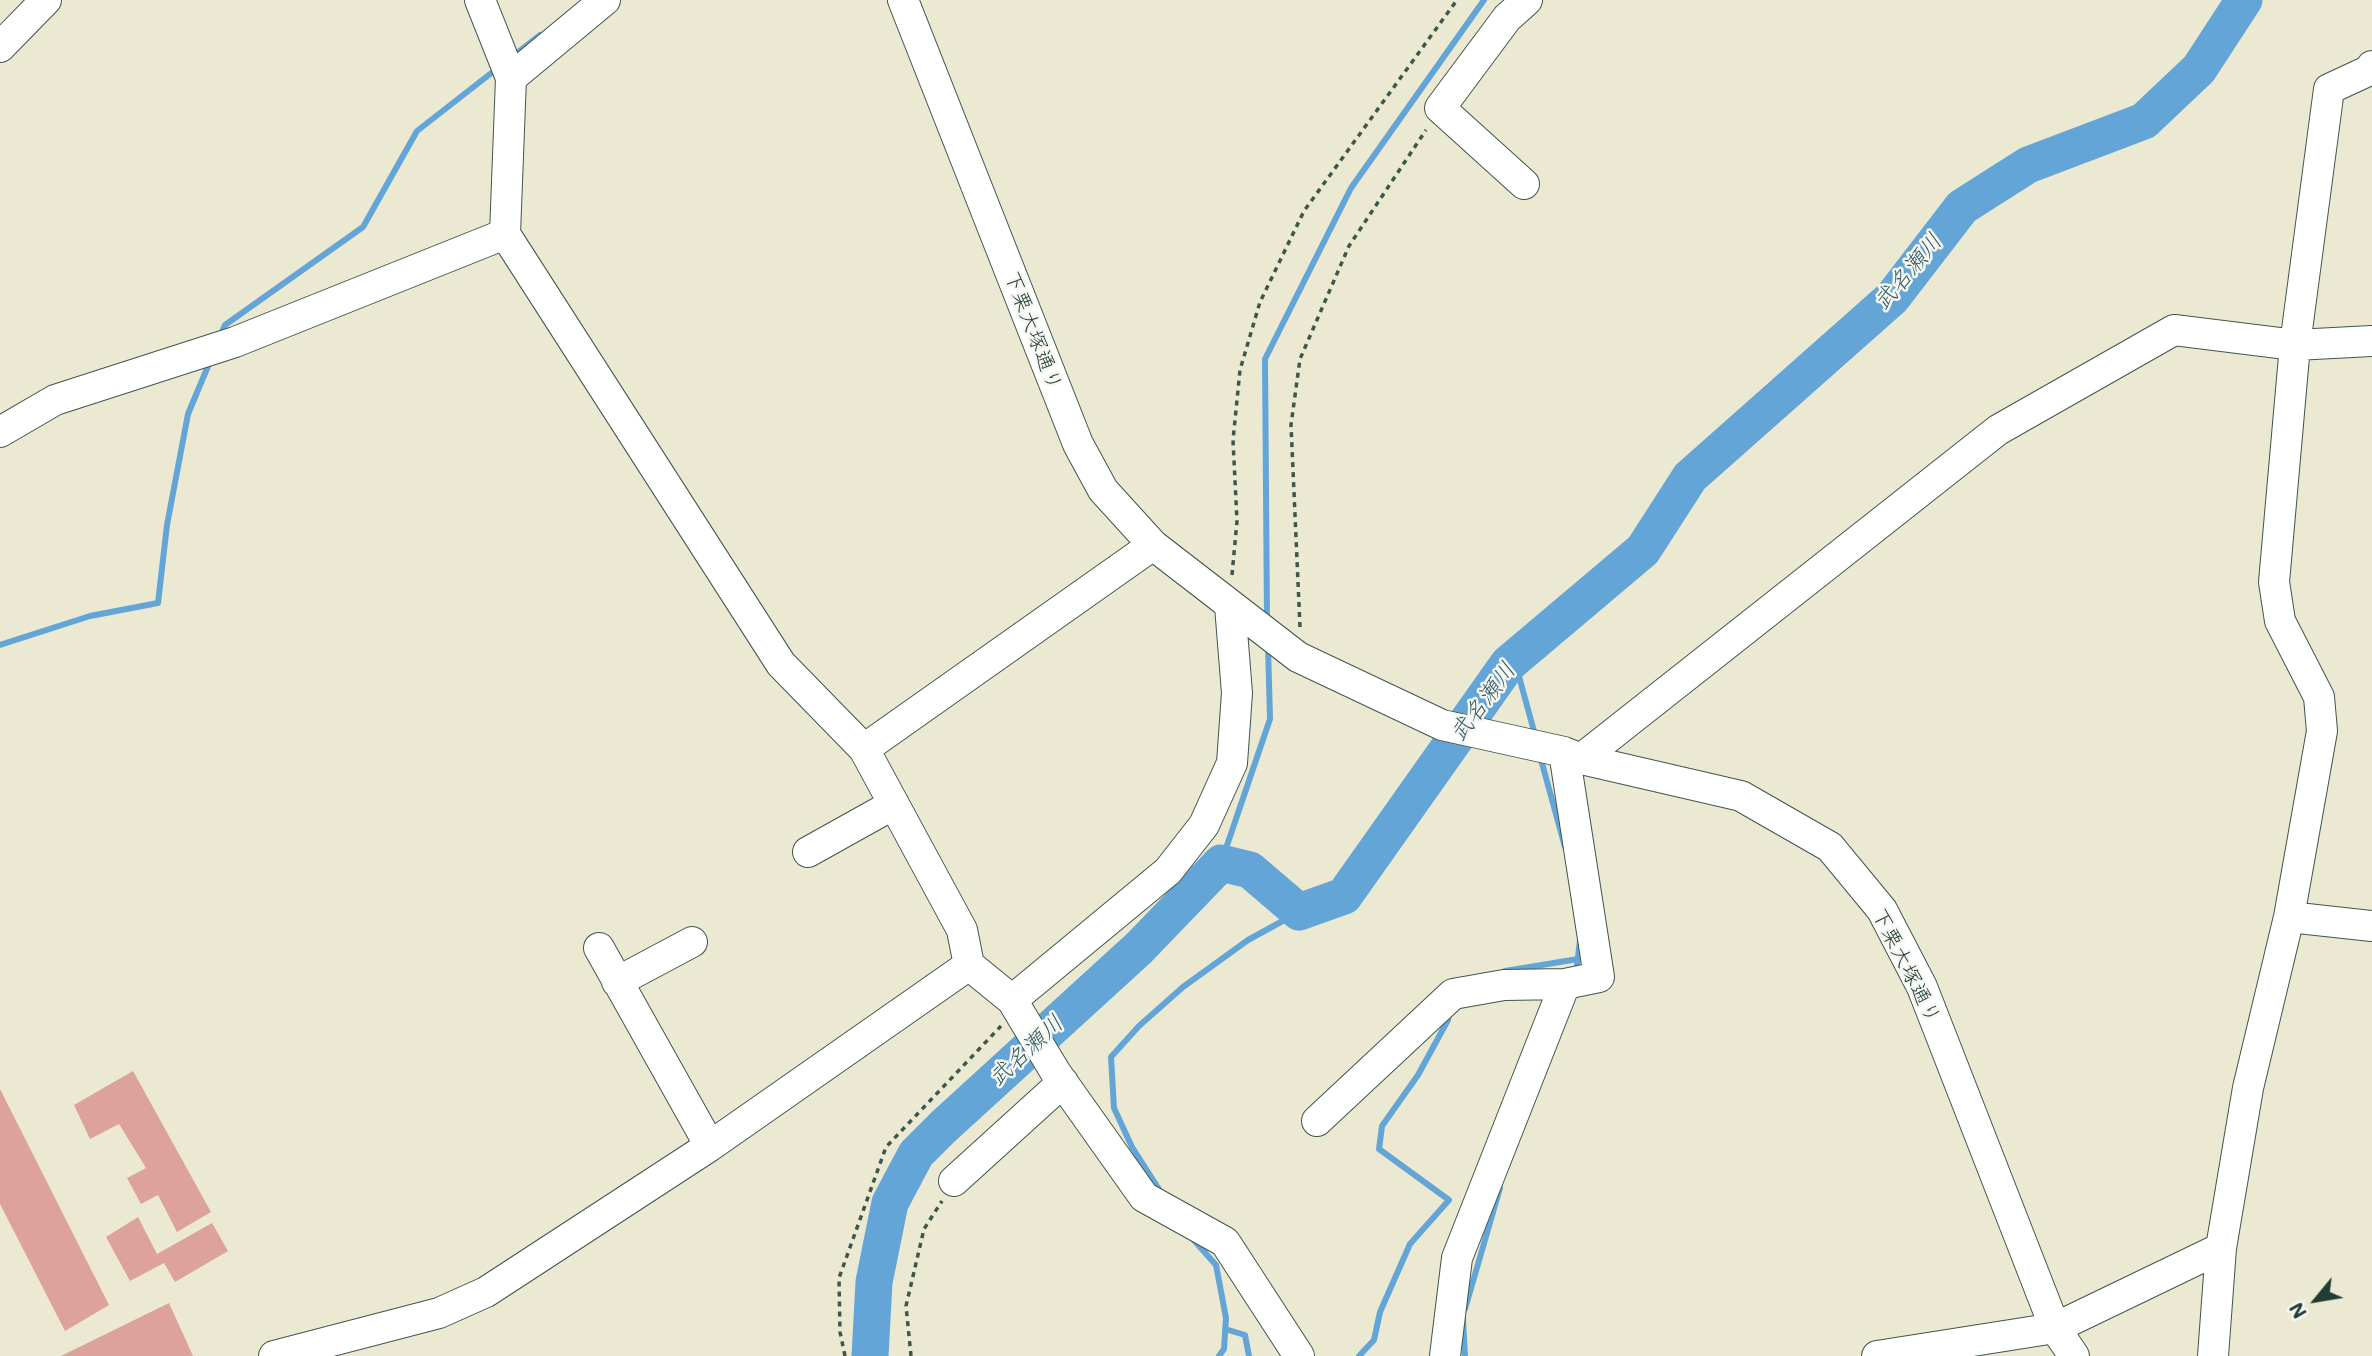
<!DOCTYPE html>
<html>
<head>
<meta charset="utf-8">
<style>
  body { margin:0 }
  #map { position:relative; width:2372px; height:1356px; overflow:hidden; background:#ece9d2; font-family:Mali,sans-serif }
  canvas { display:block }
  .north { position:absolute; left:2281px; top:1265px; width:70px; height:70px; -webkit-text-stroke:5px #f6f6f2; paint-order:stroke; rotate:240deg; font-size:19px; font-weight:700; line-height:28px; text-align:center; color:#1f3d34 }
  .north::after { content:''; display:block; margin:auto; width:24px; height:32px; background:#1f3d34; clip-path:polygon(50% 0,100% 100%,50% 72%,0 100%) }
</style>
</head>
<body>
<div id="map">
<canvas width="2372" height="1356"></canvas>
<div class="north">N</div>
</div>
<script>
const context = document.querySelector('canvas').getContext('2d');
context.lineJoin = 'round';
const toPath = rows => new Path2D(rows.map(r => 'M' + r).join(''));
function stroke(path, color, width, dash) { context.strokeStyle = color; context.lineWidth = width; context.lineCap = dash ? 'butt' : 'round'; context.setLineDash(dash || []); context.stroke(path); }
function paint(path, color) { context.fillStyle = color; context.fill(path, 'evenodd'); }
function write(font, color, halo, rows, align = 'center') {
  context.font = font + ' Mali,"Klee One",sans-serif'; context.lineWidth = 5; context.setLineDash([]); context.textBaseline = 'middle'; context.strokeStyle = halo; context.fillStyle = color; for (const [text, x, y, turn = 0] of rows) {
    context.save(); context.translate(x, y); context.rotate((+turn || 0) * Math.PI / 180); context.textAlign = isNaN(turn) ? turn : align; if (halo) context.strokeText(text, 0, 0); context.fillText(text, 0, 0); context.restore();
  }
}
stroke(toPath([
  [513,56,540,35],
  [220,336,225,325,363,227,417,131,499,67],
  [1267,621,1265,359,1351,188,1484,0],
  [0,645,90,616,158,603,167,525,188,414,211,359],
  [1514,658,1535,735],
  [1540,756,1565,847],
  [1221,863,1270,719,1268,646],
  [1505,971,1578,959],
  [1576,974,1580,940],
  [1162,1194,1132,1147,1114,1108,1111,1057,1139,1026,1183,987,1248,940,1299,912],
  [1191,1237,1216,1265,1226,1318,1224,1349,1219,1356],
  [1465,1309,1500,1188],
  [1463,1319,1465,1356],
  [1225,1329,1245,1335,1249,1356],
  [1359,1356,1374,1340,1380,1312,1410,1244,1449,1200,1379,1149,1382,1126,1418,1075,1448,1020,1449,1013]
]), '#64a5d7', 6);
stroke(toPath([
  [870,1356,874,1282,890,1203,916,1154,943,1127,1139,948,1221,863,1250,870,1299,912,1344,896,1508,664,1643,550,1690,477,1892,298,1962,207,2028,165,2144,121,2199,69,2244,0]
]), '#64a5d7', 37);
paint(toPath([
  [133,1071,211,1212,177,1232,158,1195,141,1204,127,1178,146,1168,119,1124,90,1139,74,1105],
  [0,1089,109,1305,65,1331,0,1204],
  [138,1217,157,1254,212,1223,228,1251,175,1282,164,1263,130,1281,106,1237],
  [169,1303,193,1356,61,1356]
]), '#dea29c');
const minor = toPath([
  [480,0,511,78],
  [903,0,1078,444,1103,490,1153,545,1298,657,1442,725,1564,752,1581,759,1741,796,1830,847,1882,910,1922,987,2055,1328,2074,1356],
  [0,47,46,0],
  [1524,184,1440,108,1507,18,1527,0],
  [505,234,781,664,864,749,962,930,969,965],
  [0,432,55,400,235,342,505,234,511,78,605,0],
  [864,749,1153,545],
  [1581,759,1998,430,2174,330,2295,345,2372,341],
  [808,852,894,804],
  [2289,917,2372,926],
  [599,948,710,1146],
  [617,982,692,942],
  [1012,1000,1168,871,1204,825,1232,763,1237,693,1230,606],
  [1317,1121,1453,994,1504,985,1565,984],
  [954,1181,1063,1082],
  [274,1356,439,1313,486,1292,710,1146,969,965,1012,1000,1056,1073,1144,1197,1225,1242,1299,1356],
  [1445,1356,1457,1258,1565,984,1599,977,1564,752],
  [1877,1356,2055,1328,2221,1248],
  [2213,1356,2221,1248,2248,1088,2289,917,2322,731,2319,697,2280,621,2274,582,2295,345,2329,89,2370,70,2372,66]
]);
stroke(minor, '#3e574c', 32);
stroke(toPath([
  [1232,575,1237,521,1233,440,1240,370,1260,302,1304,211,1457,0],
  [1300,627,1291,425,1300,359,1349,246,1426,130],
  [845,1356,840,1332,839,1278,886,1147,1001,1026],
  [911,1356,906,1306,924,1229,942,1201]
]), '#3e574c', 3.5, [5, 5]);
stroke(minor, '#fff', 30);
write('21px', '#1f3d34', '#f6f6f2', [
  ["下栗大塚通り",1033,331,69],
  ["下栗大塚通り",1906,966,63]
]);
write('italic 23px', '#345c65', '#f6f6f2', [
  ["武名瀬川",1908,272,-50],
  ["武名瀬川",1483,702,-53],
  ["武名瀬川",1026,1051,-43]
]);
</script>
</body>
</html>
